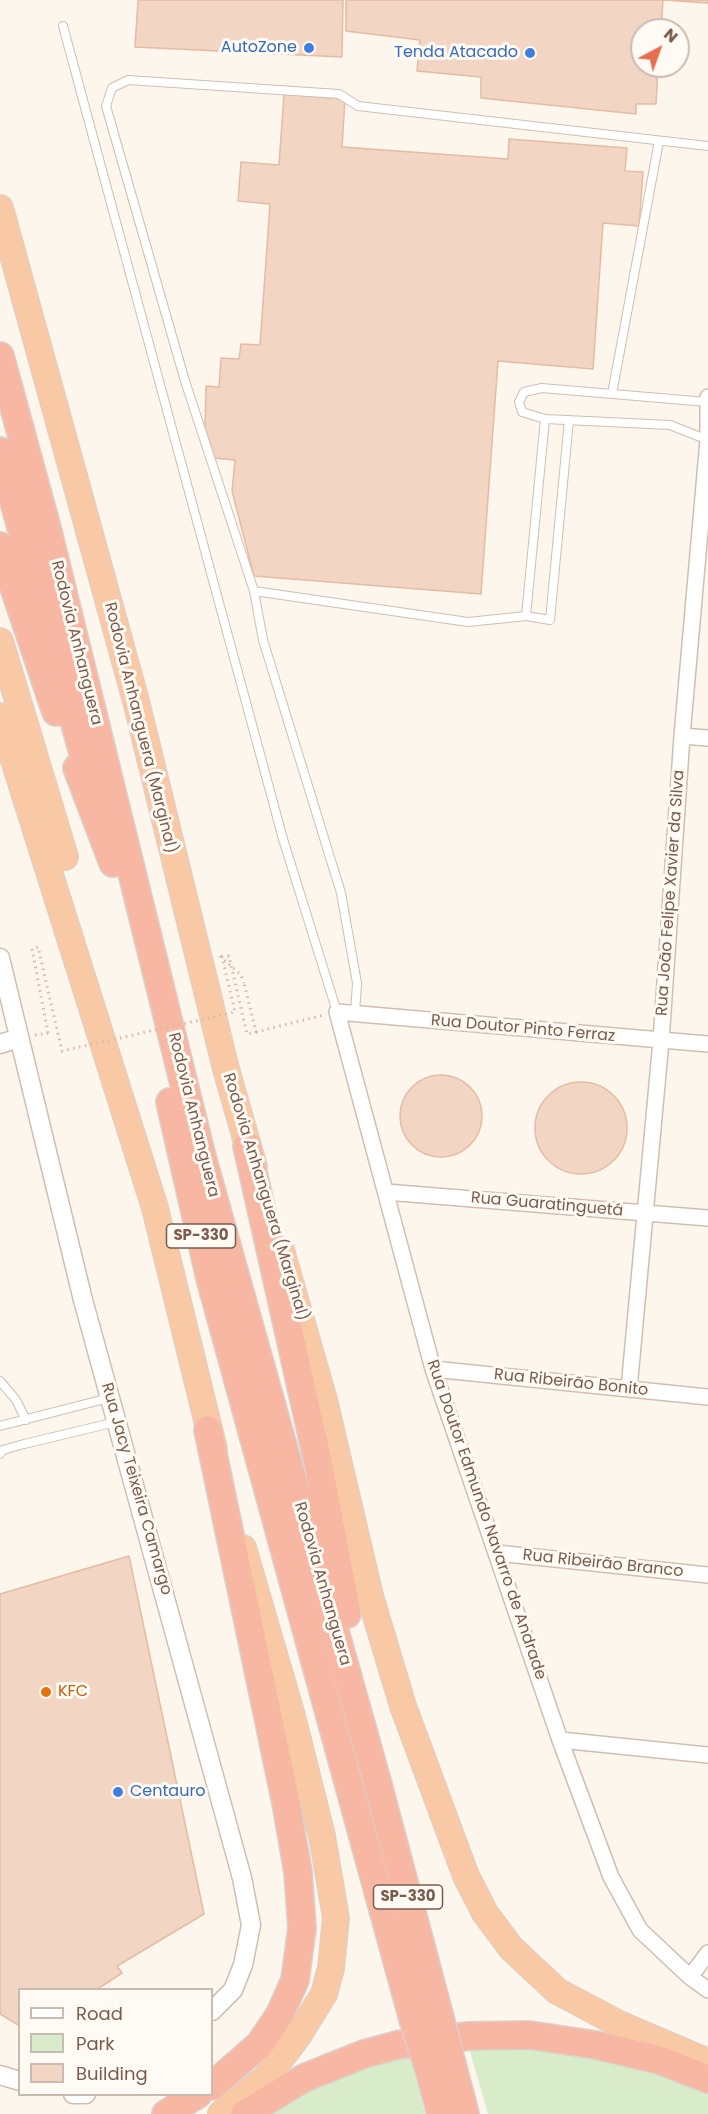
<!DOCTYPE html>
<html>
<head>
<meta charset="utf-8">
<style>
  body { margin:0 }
  #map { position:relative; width:708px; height:2114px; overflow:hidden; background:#fdf6ec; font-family:Poppins,sans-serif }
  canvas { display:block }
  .legend { position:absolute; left:18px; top:1988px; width:195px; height:108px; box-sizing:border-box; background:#fffaf3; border:2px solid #cabbb1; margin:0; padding:8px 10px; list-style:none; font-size:18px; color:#7a5c4d }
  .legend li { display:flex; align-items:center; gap:12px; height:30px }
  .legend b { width:30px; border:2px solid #cabbb1 }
  .north { position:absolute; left:630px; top:18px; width:60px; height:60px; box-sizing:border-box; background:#fffaf3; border:2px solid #cabbb1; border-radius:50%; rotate:41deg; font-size:16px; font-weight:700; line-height:24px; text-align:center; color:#7a5c4d }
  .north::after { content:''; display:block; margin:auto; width:21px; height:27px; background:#e76f51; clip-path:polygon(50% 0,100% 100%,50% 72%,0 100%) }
</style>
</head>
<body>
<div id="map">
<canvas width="708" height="2114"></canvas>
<ul class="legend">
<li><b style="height:8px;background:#fff"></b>Road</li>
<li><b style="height:16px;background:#d8ecc9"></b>Park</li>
<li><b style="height:16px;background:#f3d5c3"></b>Building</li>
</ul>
<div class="north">N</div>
</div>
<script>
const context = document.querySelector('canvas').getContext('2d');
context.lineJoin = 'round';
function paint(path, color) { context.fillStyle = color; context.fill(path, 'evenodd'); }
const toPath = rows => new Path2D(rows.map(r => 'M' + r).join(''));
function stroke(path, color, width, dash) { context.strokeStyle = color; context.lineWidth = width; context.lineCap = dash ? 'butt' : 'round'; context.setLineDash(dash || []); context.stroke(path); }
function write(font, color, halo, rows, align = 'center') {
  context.font = font + ' Poppins,sans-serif'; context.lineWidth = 6; context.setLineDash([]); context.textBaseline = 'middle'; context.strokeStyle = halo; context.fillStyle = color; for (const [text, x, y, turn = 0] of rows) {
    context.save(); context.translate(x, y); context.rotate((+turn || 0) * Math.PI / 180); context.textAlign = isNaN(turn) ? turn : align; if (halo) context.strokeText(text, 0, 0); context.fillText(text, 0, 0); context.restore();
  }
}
paint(toPath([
  [515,2047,607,2058,708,2089,708,2114,488,2114,469,2048],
  [409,2052,425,2114,266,2114,346,2070]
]), '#d8ecc9');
const building = toPath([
  [138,0,343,0,342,57,135,47,138,0],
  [346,0,708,0,708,3,663,0,661,30,642,30,642,66,658,66,656,104,636,104,636,114,481,98,481,77,417,71,420,40,346,31,346,0],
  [284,94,345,99,342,147,508,159,509,139,627,148,625,171,643,172,639,226,603,223,593,369,498,361,481,594,254,576,232,491,235,460,213,458,205,430,206,386,219,387,221,358,239,359,241,344,260,345,270,204,238,201,241,162,279,165,284,94],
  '400 1116a41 41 0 1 1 82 0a41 41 0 1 1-82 0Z',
  '535 1128a46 46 0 1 1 92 0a46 46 0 1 1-92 0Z',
  [129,1556,204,1914,117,1966,122,1973,96,1990,20,1990,20,2026,0,2014,0,1594,129,1556]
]);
paint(building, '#f3d5c3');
stroke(building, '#e6bba3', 1.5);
const service = toPath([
  [63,26,283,839,337,1012],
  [612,394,659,141],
  [707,402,542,388,524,392,519,402,522,412,545,419,670,425,708,440],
  [254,591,468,622,526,616,550,620,569,420],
  [526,616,545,419],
  [355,1014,357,983,341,893,263,640,254,591,185,381,106,106,112,88,128,80,339,94,358,106,708,146],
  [0,1381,16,1400,26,1420],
  [0,1426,109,1398],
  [0,1454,3,1450,24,1444,116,1422]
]);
const minor = toPath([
  [682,736,708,738],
  [708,1044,337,1012,433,1369,560,1740,611,1877,640,1930,690,1977,708,1990],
  [386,1192,708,1218],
  [433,1369,708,1397],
  [629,1389,661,1041,682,736,708,440,708,397],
  [497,1553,708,1575],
  [560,1740,708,1755],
  [690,1977,708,1953]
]);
const tertiary = toPath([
  [0,958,83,1300,242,1878,251,1925,243,1965,233,1990,212,2011],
  [0,1044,19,1038],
  [0,2075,20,2081],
  [73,2094,86,2094]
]);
const trunk = toPath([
  [0,208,136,701,226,1069,254,1167],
  [0,641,65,857],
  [0,716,155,1208,214,1449],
  [281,1250,324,1400,370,1596,403,1706,466,1876,485,1913,511,1948,557,1991,621,2025,708,2062],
  [221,2114,266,2078,298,2036,324,1994,331,1968,336,1918,322,1836,292,1716,243,1548]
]);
const motorway = toPath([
  [0,356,47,528,202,1157,377,1781,439,2014],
  [0,451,91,782],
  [0,546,56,712],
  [77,768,113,863],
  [170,1102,210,1278,413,2019],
  [247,1146,318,1462,347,1614],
  [208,1430,286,1803,298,1872,302,1928,295,1980,280,2014,260,2044,212,2086],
  [453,2068,465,2114],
  [430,2073,441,2114],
  [166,2114,198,2094],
  [245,2114,304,2078,364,2054,397,2045,469,2036,529,2035,596,2045,659,2060,708,2079]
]);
stroke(service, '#d1beb0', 10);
stroke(minor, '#d1beb0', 18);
stroke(tertiary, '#d1beb0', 21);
stroke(trunk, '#dad1cd', 28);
stroke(motorway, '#dad1cd', 30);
stroke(toPath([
  [220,956,241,975,244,983],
  [256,1032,324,1015],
  [35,1035,48,1033]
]), '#d9b8a5', 3, [1.5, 4.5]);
stroke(service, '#fff', 8);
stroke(minor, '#fff', 15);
stroke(tertiary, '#fff', 18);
stroke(trunk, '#f9c8a4', 26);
stroke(motorway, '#f7b7a3', 27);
const motorwayBridge = toPath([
  [439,2014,453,2068],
  [413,2019,430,2073]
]);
stroke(motorwayBridge, '#dad1cd', 30, []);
stroke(toPath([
  [48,1033,32,949,38,947,62,1051,235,1012,222,957,229,956,247,1034,256,1032,244,983]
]), '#d9b8a5', 3, [1.5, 4.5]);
stroke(motorwayBridge, '#f7b7a3', 27);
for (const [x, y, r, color] of [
  [309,48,6,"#3f7fe0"],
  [530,53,6,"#3f7fe0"],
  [46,1692,6,"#e8710a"],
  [118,1792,6,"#3f7fe0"]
]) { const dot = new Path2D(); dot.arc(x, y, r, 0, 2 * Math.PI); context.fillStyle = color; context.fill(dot); stroke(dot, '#fffaf3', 2); }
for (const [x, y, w] of [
  [201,1236,69],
  [408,1897,69]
]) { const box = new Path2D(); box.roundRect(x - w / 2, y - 12, w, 24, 4.5); context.fillStyle = '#fffaf3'; context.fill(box); stroke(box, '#7a5c4d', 1.5); }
write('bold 15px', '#7a5c4d', null, [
  ["SP-330",201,1236],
  ["SP-330",408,1897]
]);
write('16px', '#366cbe', '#fffaf3', [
  ["AutoZone",297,48],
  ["Tenda Atacado",518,53],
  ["Centauro",130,1792,"left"]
], 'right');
write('16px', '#7a5c4d', '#fffaf3', [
  ["Rodovia Anhanguera",76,643,76],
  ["Rodovia Anhanguera (Marginal)",140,728,76],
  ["Rua João Felipe Xavier da Silva",671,893,-86],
  ["Rua Doutor Pinto Ferraz",523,1029,5],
  ["Rodovia Anhanguera",193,1115,76],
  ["Rodovia Anhanguera (Marginal)",265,1197,73],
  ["Rua Guaratinguetá",547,1205,5],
  ["Rua Ribeirão Bonito",571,1383,6],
  ["Rua Jacy Teixeira Camargo",136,1489,74],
  ["Rua Doutor Edmundo Navarro de Andrade",486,1520,71],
  ["Rua Ribeirão Branco",603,1564,6],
  ["Rodovia Anhanguera",322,1584,74]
]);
write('16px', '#c56008', '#fffaf3', [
  ["KFC",58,1692]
], 'left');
</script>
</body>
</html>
